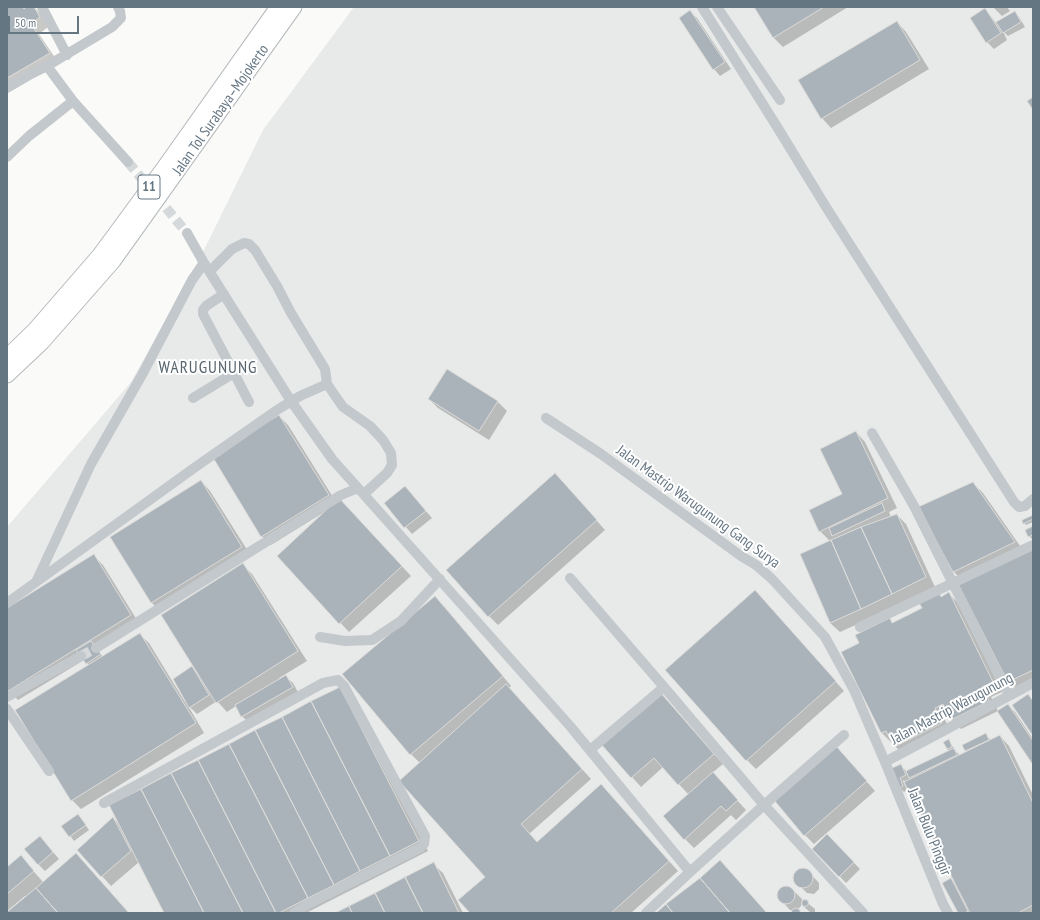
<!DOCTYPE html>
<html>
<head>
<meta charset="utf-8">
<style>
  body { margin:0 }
  #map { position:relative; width:1040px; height:920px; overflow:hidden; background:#fafaf8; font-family:"PT Sans Narrow",sans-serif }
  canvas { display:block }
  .frame { position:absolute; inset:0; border:8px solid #657683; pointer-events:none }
  .scale { position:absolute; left:8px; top:16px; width:71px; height:18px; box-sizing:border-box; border:2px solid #657683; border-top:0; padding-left:5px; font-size:12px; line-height:14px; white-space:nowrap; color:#657683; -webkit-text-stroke:3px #fff; paint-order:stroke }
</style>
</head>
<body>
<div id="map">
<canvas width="1040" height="920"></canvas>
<div class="frame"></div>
<div class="scale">50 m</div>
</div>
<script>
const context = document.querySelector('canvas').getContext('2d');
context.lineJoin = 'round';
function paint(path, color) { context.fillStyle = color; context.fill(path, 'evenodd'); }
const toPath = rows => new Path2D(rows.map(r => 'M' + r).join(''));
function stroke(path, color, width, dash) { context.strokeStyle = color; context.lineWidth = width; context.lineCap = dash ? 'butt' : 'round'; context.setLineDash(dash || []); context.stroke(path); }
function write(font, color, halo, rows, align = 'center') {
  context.font = font + ' "PT Sans Narrow",sans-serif'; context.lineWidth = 4; context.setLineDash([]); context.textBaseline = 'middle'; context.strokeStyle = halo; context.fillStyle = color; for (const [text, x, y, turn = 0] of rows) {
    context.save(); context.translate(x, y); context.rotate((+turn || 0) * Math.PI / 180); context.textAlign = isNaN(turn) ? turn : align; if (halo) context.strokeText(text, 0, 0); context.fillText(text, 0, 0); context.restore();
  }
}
paint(toPath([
  [354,7,1033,7,1033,913,7,913,7,527,131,382,201,256,263,130]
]), '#e8e9e9');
paint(toPath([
  [7,7,34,7,41,14,48,27,39,34,58,62,7,93],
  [755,7,848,7,783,47,774,38],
  [993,7,1007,7,1010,11,1002,16],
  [985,9,996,23,1014,12,1019,17,1025,27,1008,36,1003,31,1007,40,994,49,987,42],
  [690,12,697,18,731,69,720,76,714,69],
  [897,22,906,32,929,69,831,128,822,118],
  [448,370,498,402,507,411,489,440,438,408,429,399],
  [279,416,288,425,336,502,349,509,411,576,349,632,278,556,322,515,321,514,271,545,262,536],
  [856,432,865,442,897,508,889,512,891,517,897,515,906,524,935,587,871,618,840,632,830,623,831,542,820,531,843,495],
  [201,481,210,491,251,556,161,612,152,603,111,537],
  [973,483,983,493,1025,553,1033,549,1033,684,1018,691,1009,681,964,582,954,572,920,507],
  [564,484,605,530,498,625,489,616],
  [405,487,432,518,412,534,385,503],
  [1033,516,1033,522,1026,525,1023,521],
  [1033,527,1033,540,1029,536],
  [94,556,103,565,140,625,98,651,103,657,139,634,149,643,185,702,186,701,192,667,198,674,243,565,252,574,307,661,279,678,280,680,286,677,293,683,299,694,249,723,242,716,236,706,227,712,217,701,197,714,187,704,204,733,81,809,72,800,89,665,84,660,18,700,7,688,7,610],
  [938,592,942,597,949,594,958,603,1002,692,991,697,998,711,961,729,952,720,950,715,944,718,951,732,905,756,895,746,893,741,891,742,882,733,842,653,861,644,889,620,893,624,923,609],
  [764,601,844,691,756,769,747,760],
  [444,606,511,686,509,688,591,779,529,834,537,843,610,795,678,871,631,913,471,913,486,877,420,763,411,754],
  [349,697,428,851,306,913,165,913,139,862,111,886,78,850,113,818,119,824],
  [669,703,723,764,712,773,746,810,736,820,731,815,694,848,685,839,689,795,663,767,641,787,632,777],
  [1008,705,1015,712,1033,739,1033,764],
  [986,734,991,741,1000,736,1009,746,1033,795,1033,913,959,913,951,879,957,885,904,780,903,781,907,790,904,792,899,787,892,770,901,766,907,772,950,751,947,749,949,740,954,749,960,756,968,752,966,750],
  [845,757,875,791,814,844,805,835],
  [82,820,89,830,74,841,63,826],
  [827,835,860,869,846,883,813,849],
  [40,837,59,859,45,871,38,864],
  [76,854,129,913,8,913,26,897,25,896,7,911,7,868,21,857,43,882],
  [433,864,443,873,463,913,337,913],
  [801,870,807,870,819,883,819,889,814,894,807,893,795,881,796,874],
  [783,887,790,887,802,899,801,906,797,910,801,913,792,913,793,910,790,910,778,897,779,891],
  [805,901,815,909,815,913,811,913,803,906,803,902]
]), '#0003');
const building = toPath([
  [7,7,23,7,24,9,26,7,34,7,40,17,31,24,50,53,7,78,7,7],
  [754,7,824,7,773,38,754,7],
  [985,8,1001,33,986,43,970,18,985,8],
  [690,10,725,62,713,70,679,18,690,10],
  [1015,11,1021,22,1003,33,996,22,1015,11],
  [897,21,920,60,821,119,798,80,897,21],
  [1033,97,1033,110,1027,101,1033,97],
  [447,369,498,401,479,431,428,399,447,369],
  [279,415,329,495,261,537,212,456,279,415],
  [856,431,888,498,819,532,809,510,842,494,820,449,856,431],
  [555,473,597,520,488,617,446,570,555,473],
  [201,480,242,547,151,603,110,537,201,480],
  [973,482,1015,542,953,572,918,507,973,482],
  [405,486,426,511,404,528,384,503,405,486],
  [339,498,402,566,339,624,277,556,339,498],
  [882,503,885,511,832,536,829,528,882,503],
  [897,514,926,577,892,594,861,527,897,514],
  [1033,515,1033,519,1023,524,1022,520,1033,515],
  [1033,526,1033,535,1028,537,1025,530,1033,526],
  [861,527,892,594,861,609,831,540,861,527],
  [831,540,861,609,830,623,800,554,831,540],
  [1033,548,1033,670,1008,682,958,584,1033,548],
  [94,554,131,615,8,691,7,690,7,608,94,554],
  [243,563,298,651,216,703,161,615,243,563],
  [755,590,836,681,746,761,665,670,755,590],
  [938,591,941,597,949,592,993,682,982,687,989,701,951,720,943,704,935,708,942,723,894,747,886,731,881,733,841,652,859,643,855,635,890,618,892,623,922,608,918,601,938,591],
  [435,596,503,676,410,755,342,674,435,596],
  [140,633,196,723,71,801,15,710,140,633],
  [91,641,101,654,86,664,76,650,91,641],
  [192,666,209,695,189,708,173,679,192,666],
  [286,675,293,687,241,717,235,705,286,675],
  [506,684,582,769,521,824,537,842,601,784,669,861,611,913,470,913,458,900,485,877,399,781,506,684],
  [340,687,419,841,390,856,311,701,340,687],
  [660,692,714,754,678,785,654,758,631,778,601,744,660,692],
  [1028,694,1033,701,1033,736,1012,705,1028,694],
  [311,701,390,856,360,871,282,717,311,701],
  [1008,704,1033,741,1033,765,997,711,1008,704],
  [282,717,360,871,334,885,255,730,282,717],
  [255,730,334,885,308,898,229,744,255,730],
  [986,733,989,740,965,751,962,745,986,733],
  [1000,735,1033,803,1033,905,1018,913,970,913,904,782,1000,735],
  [949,739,952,747,947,749,943,742,949,739],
  [229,744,308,898,279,913,276,913,198,760,229,744],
  [836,746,867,781,804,836,774,800,836,746],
  [954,748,957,755,909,778,906,771,954,748],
  [198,760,276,913,243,913,171,773,198,760],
  [901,764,906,775,900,778,903,786,899,788,890,769,901,764],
  [713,772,738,800,726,811,721,806,684,840,663,816,713,772],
  [171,773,243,913,204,913,141,789,171,773],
  [141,789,204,913,164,913,109,805,141,789],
  [78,814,86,825,69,837,61,826,78,814],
  [113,817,131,851,101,877,77,850,113,817],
  [827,834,854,862,839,877,812,849,827,834],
  [40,836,53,852,38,865,24,849,40,836],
  [76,853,129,913,58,913,36,888,76,853],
  [21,855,34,871,7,894,7,867,21,855],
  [720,860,767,913,730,913,700,878,720,860],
  [434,862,459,913,423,913,405,877,434,862],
  '793 878a10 10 0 1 1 20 0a10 10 0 1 1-20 0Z',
  [405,877,423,913,385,913,375,893,405,877],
  [700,878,730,913,673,913,666,904,700,878],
  [951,878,968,911,965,913,958,913,942,883,951,878],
  '777 895a9 9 0 1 1 18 0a9 9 0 1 1-18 0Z',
  [36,888,58,913,7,913,7,912,36,888],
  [375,893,385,913,352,913,349,906,375,893],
  '801.5 903a3.5 3.5 0 1 1 7 0a3.5 3.5 0 1 1-7 0Z',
  [666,904,673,913,656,913,666,904],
  [349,906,352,913,335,913,349,906],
  [795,908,799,909,801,913,791,913,792,910,795,908]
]);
paint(building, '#aab3b9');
stroke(building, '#dcdcda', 1);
stroke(toPath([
  [128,162,187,233],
  [81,656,96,648]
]), '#d5d9db', 10, [10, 5]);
const highway = toPath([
  [7,357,35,330,100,255,164,168,278,7],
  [7,375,42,342,113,261,294,7]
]);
stroke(highway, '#b4b9bd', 17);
stroke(toPath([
  [42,7,67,55],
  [702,7,779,130,826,207,1014,502,1019,507,1025,506,1033,499],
  [717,7,780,100],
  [47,66,112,27,121,18,120,11,118,7],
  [7,88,31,74,47,66,73,101,128,162],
  [7,157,29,136,73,101],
  [204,263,291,401,332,459,358,488],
  [210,271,232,249,244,243,249,244,255,250,277,286,291,313,325,369,327,384],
  [245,367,234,373,249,402],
  [193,398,234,373,203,314,203,310,206,306,224,294],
  [546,418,601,454,741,556,756,565,772,579,825,637,854,690,885,762,943,904,948,913],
  [872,433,914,506,1009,695],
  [570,578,664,687],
  [37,580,91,464,143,373,192,280,204,263,187,233],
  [7,603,194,468,277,410,300,396,327,384,343,407,370,426,383,440,391,453,392,465,387,473,364,494],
  [860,627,1033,545],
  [320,637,345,641,372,640,401,621,440,579],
  [96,648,341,495,358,488,570,726,690,872,646,913],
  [7,697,81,656],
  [7,709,49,771],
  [844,735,764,805,863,913],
  [590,750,664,687,764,805,690,872],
  [885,762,1033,683],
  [104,803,323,683,338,680,344,686,425,836,424,844,420,848,312,902,294,913]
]), '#c3c8cc', 10);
stroke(highway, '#fff', 15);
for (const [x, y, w] of [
  [149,187,22]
]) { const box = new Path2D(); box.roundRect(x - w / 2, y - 12, w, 24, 3); context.fillStyle = '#fff'; context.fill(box); stroke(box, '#657683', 1); }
write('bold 14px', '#657683', null, [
  ["11",149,187]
]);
write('15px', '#657683', '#fff', [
  ["Jalan Tol Surabaya–Mojokerto",221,110,-55],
  ["Jalan Mastrip Warugunung Gang Surya",698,507,36],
  ["Jalan Mastrip Warugunung",952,709,-28],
  ["Jalan Bulu Pinggir",929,832,68]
]);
context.letterSpacing = '1px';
write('17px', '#57646e', '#fff', [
  ["WARUGUNUNG",208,368]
]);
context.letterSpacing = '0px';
</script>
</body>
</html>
